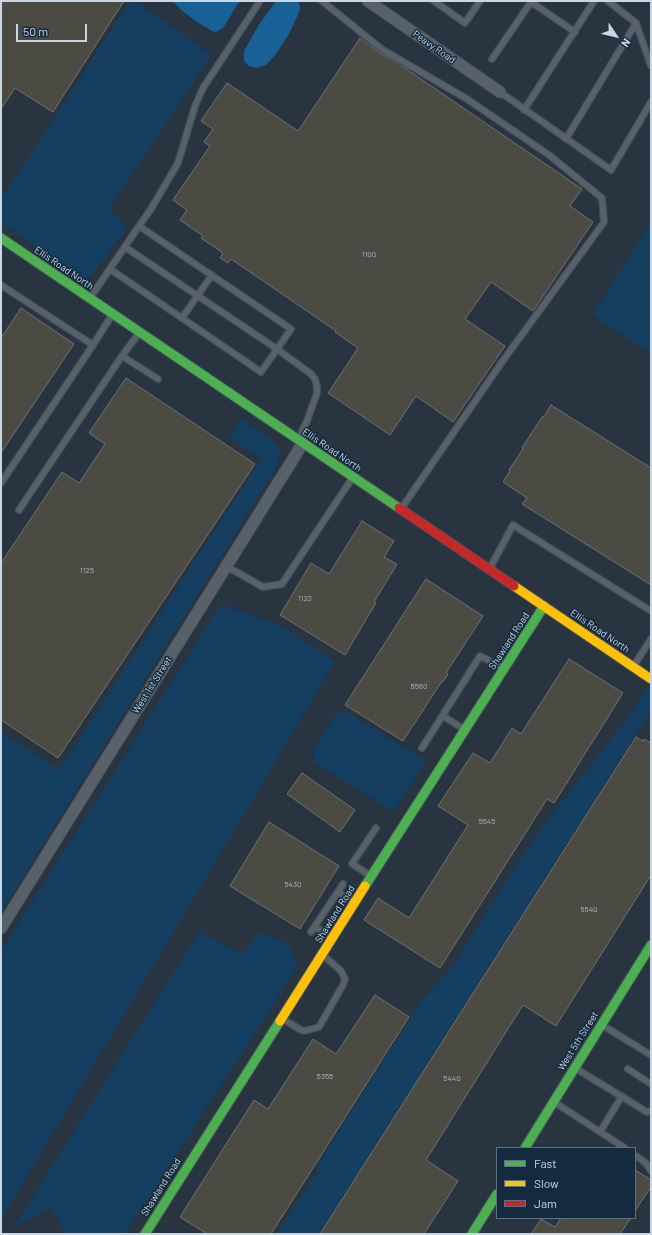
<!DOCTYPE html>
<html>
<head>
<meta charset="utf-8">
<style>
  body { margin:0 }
  #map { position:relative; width:652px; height:1235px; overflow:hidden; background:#283440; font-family:Barlow,sans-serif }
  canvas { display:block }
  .frame { position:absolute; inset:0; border:2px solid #c9d7e4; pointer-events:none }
  .legend { position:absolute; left:496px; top:1147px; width:140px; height:72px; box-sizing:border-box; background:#142b3f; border:1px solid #5c7081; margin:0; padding:5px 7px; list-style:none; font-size:12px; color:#c9d7e4 }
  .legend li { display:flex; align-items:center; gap:8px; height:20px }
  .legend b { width:20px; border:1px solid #5c7081 }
  .north { position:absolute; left:596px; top:16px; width:40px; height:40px; -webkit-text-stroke:3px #142b3f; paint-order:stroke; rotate:125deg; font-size:11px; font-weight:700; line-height:16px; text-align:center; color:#c9d7e4 }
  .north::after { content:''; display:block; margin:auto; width:14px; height:18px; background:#c9d7e4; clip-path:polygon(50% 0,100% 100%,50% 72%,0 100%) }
  .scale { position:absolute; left:16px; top:24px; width:71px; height:18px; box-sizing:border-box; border:2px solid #c9d7e4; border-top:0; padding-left:5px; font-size:12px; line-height:14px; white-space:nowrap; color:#c9d7e4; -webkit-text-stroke:3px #142b3f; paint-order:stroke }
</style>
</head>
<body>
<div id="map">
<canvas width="652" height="1235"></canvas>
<div class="frame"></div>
<ul class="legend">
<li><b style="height:5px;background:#4caf50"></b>Fast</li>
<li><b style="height:5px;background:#ffc107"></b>Slow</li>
<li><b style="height:5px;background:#c62828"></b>Jam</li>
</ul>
<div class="north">N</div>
<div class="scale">50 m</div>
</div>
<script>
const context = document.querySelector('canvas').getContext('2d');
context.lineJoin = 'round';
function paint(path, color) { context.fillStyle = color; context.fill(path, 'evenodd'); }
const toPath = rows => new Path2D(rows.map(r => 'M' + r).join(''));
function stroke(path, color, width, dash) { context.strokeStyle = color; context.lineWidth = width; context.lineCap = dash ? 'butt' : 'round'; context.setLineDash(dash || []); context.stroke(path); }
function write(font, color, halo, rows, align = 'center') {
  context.font = font + ' Barlow,sans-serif'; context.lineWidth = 3; context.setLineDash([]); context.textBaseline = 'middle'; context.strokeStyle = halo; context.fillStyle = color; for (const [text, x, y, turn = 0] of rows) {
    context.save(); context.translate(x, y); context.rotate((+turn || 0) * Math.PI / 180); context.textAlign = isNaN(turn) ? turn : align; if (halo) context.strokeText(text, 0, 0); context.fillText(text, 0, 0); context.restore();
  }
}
paint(toPath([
  [130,1,135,1,212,55,108,209,127,228,87,281,1,223,1,193,5,194],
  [651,222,651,354,593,315],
  [241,417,270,439,281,451,277,466,1,912,1,732,59,770,261,459,231,438],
  [221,604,282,626,335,662,1,1220,1,951],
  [649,684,651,685,651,711,319,1234,277,1234,320,1168,317,1166,420,1003,456,962,517,863,548,819,628,718],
  [345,711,426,761,394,811,313,762,314,750,335,715],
  [199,932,242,954,259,932,288,944,298,966,125,1234,66,1234,51,1208,14,1227]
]), '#143f60');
paint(toPath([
  [173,1,241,1,237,5,223,28,216,32,212,31,197,22,181,10],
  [276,1,297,1,299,3,300,10,289,34,276,54,266,65,257,68,249,66,244,61,244,51,258,26]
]), '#176196');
const building = toPath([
  [1,1,124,1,53,112,15,88,1,109,1,1],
  [360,38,381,54,396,62,582,189,570,206,593,222,533,311,491,282,465,319,505,346,453,422,416,396,390,435,328,393,358,348,335,332,336,331,231,259,228,263,220,258,223,253,201,238,203,236,180,220,187,210,173,200,210,146,204,142,213,129,201,121,227,83,298,131,360,38],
  [21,308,74,344,1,453,1,338,21,308],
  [126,378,255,464,58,758,1,720,1,563,62,472,79,483,105,444,89,433,126,378],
  [551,405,651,468,651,585,522,504,527,498,503,482,510,471,509,470,523,449,522,448,536,426,543,416,544,417,551,405],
  [362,521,394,541,384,557,397,564,374,602,376,603,345,655,280,615,311,563,329,574,362,521],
  [426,579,483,616,446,673,448,674,443,682,442,681,403,741,345,705,426,579],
  [569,659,623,693,554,803,547,799,440,968,364,920,378,898,409,918,468,825,438,806,473,753,490,763,512,728,521,734,569,659],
  [636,737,643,741,644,739,651,743,651,875,556,1026,523,1005,506,1032,426,1160,458,1181,424,1234,320,1234,636,737],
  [302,773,355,810,340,832,287,794,302,773],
  [269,822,339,866,300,929,230,886,269,822],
  [375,995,409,1017,271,1234,207,1234,180,1217,254,1100,268,1109,313,1039,336,1054,375,995],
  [635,1170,651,1180,651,1187,635,1211,635,1170],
  [561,1218,631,1218,620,1234,531,1234,541,1219,555,1227,561,1218]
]);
paint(building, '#4b4b44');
stroke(building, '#6e7170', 1);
const lane = toPath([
  [322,1,383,50,467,99,549,155,602,198,604,222,502,362,401,509],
  [434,1,465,23,480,1],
  [608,1,636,23,651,66],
  [492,59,531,2,575,32],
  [500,92,611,170,651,102],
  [524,110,594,1],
  [566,139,636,23],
  [139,226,151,209,178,163,195,106,203,88,260,1],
  [125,247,277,349,311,374,315,379,317,386,317,393,307,421,302,431,302,440],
  [1,285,93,345],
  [90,298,139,226,291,329,261,372,110,269],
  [182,318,212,275],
  [122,356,158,379],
  [1,483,93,345,112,315],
  [19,510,122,356,139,333],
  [226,566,263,587,282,584,353,477],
  [490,568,513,525,651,611],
  [633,667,651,639],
  [443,716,465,730],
  [422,748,480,656,504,668],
  [371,877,362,870,352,864,376,828],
  [338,892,355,903],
  [315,927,333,938],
  [311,932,343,884],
  [283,1019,299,1029,304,1031,319,1027,343,985,345,979,341,971,323,955],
  [602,1025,651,1055],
  [575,1068,647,1112,651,1111],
  [628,1069,651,1084],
  [554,1102,625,1148],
  [600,1132,622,1096],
  [635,1155,646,1163,651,1171]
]);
const street = toPath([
  [368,1,500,92],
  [1,928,303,443]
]);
const fast = toPath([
  [1,238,399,508],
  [365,886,544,606],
  [525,1148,651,945],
  [145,1234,280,1021],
  [472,1234,497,1194]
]);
const slow = toPath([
  [514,586,651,679],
  [280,1021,365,886]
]);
const jam = toPath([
  [399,508,514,586]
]);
stroke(lane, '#46505b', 8);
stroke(street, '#46505b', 13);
stroke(fast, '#46505b', 11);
stroke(slow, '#46505b', 11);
stroke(jam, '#46505b', 11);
stroke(lane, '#58616a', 5.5);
stroke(street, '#58616a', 11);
stroke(fast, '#4caf50', 9);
stroke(slow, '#ffc107', 9);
stroke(jam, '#c62828', 9);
write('8px', '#aab4bc', null, [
  ["1100",369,254],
  ["1125",87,570],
  ["1123",305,598],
  ["5560",419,686],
  ["5545",487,821],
  ["5430",293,884],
  ["5540",589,909],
  ["5355",325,1076],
  ["5440",452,1078]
]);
write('10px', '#c9d7e4', '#142b3f', [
  ["Peavy Road",434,47,35],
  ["Ellis Road North",64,268,34],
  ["Ellis Road North",332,450,34],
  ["Ellis Road North",600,631,34],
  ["Shawland Road",509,641,-57],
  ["West 1st Street",152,685,-58],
  ["Shawland Road",335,914,-58],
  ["West 5th Street",578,1041,-58],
  ["Shawland Road",161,1187,-58]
]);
</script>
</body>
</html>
